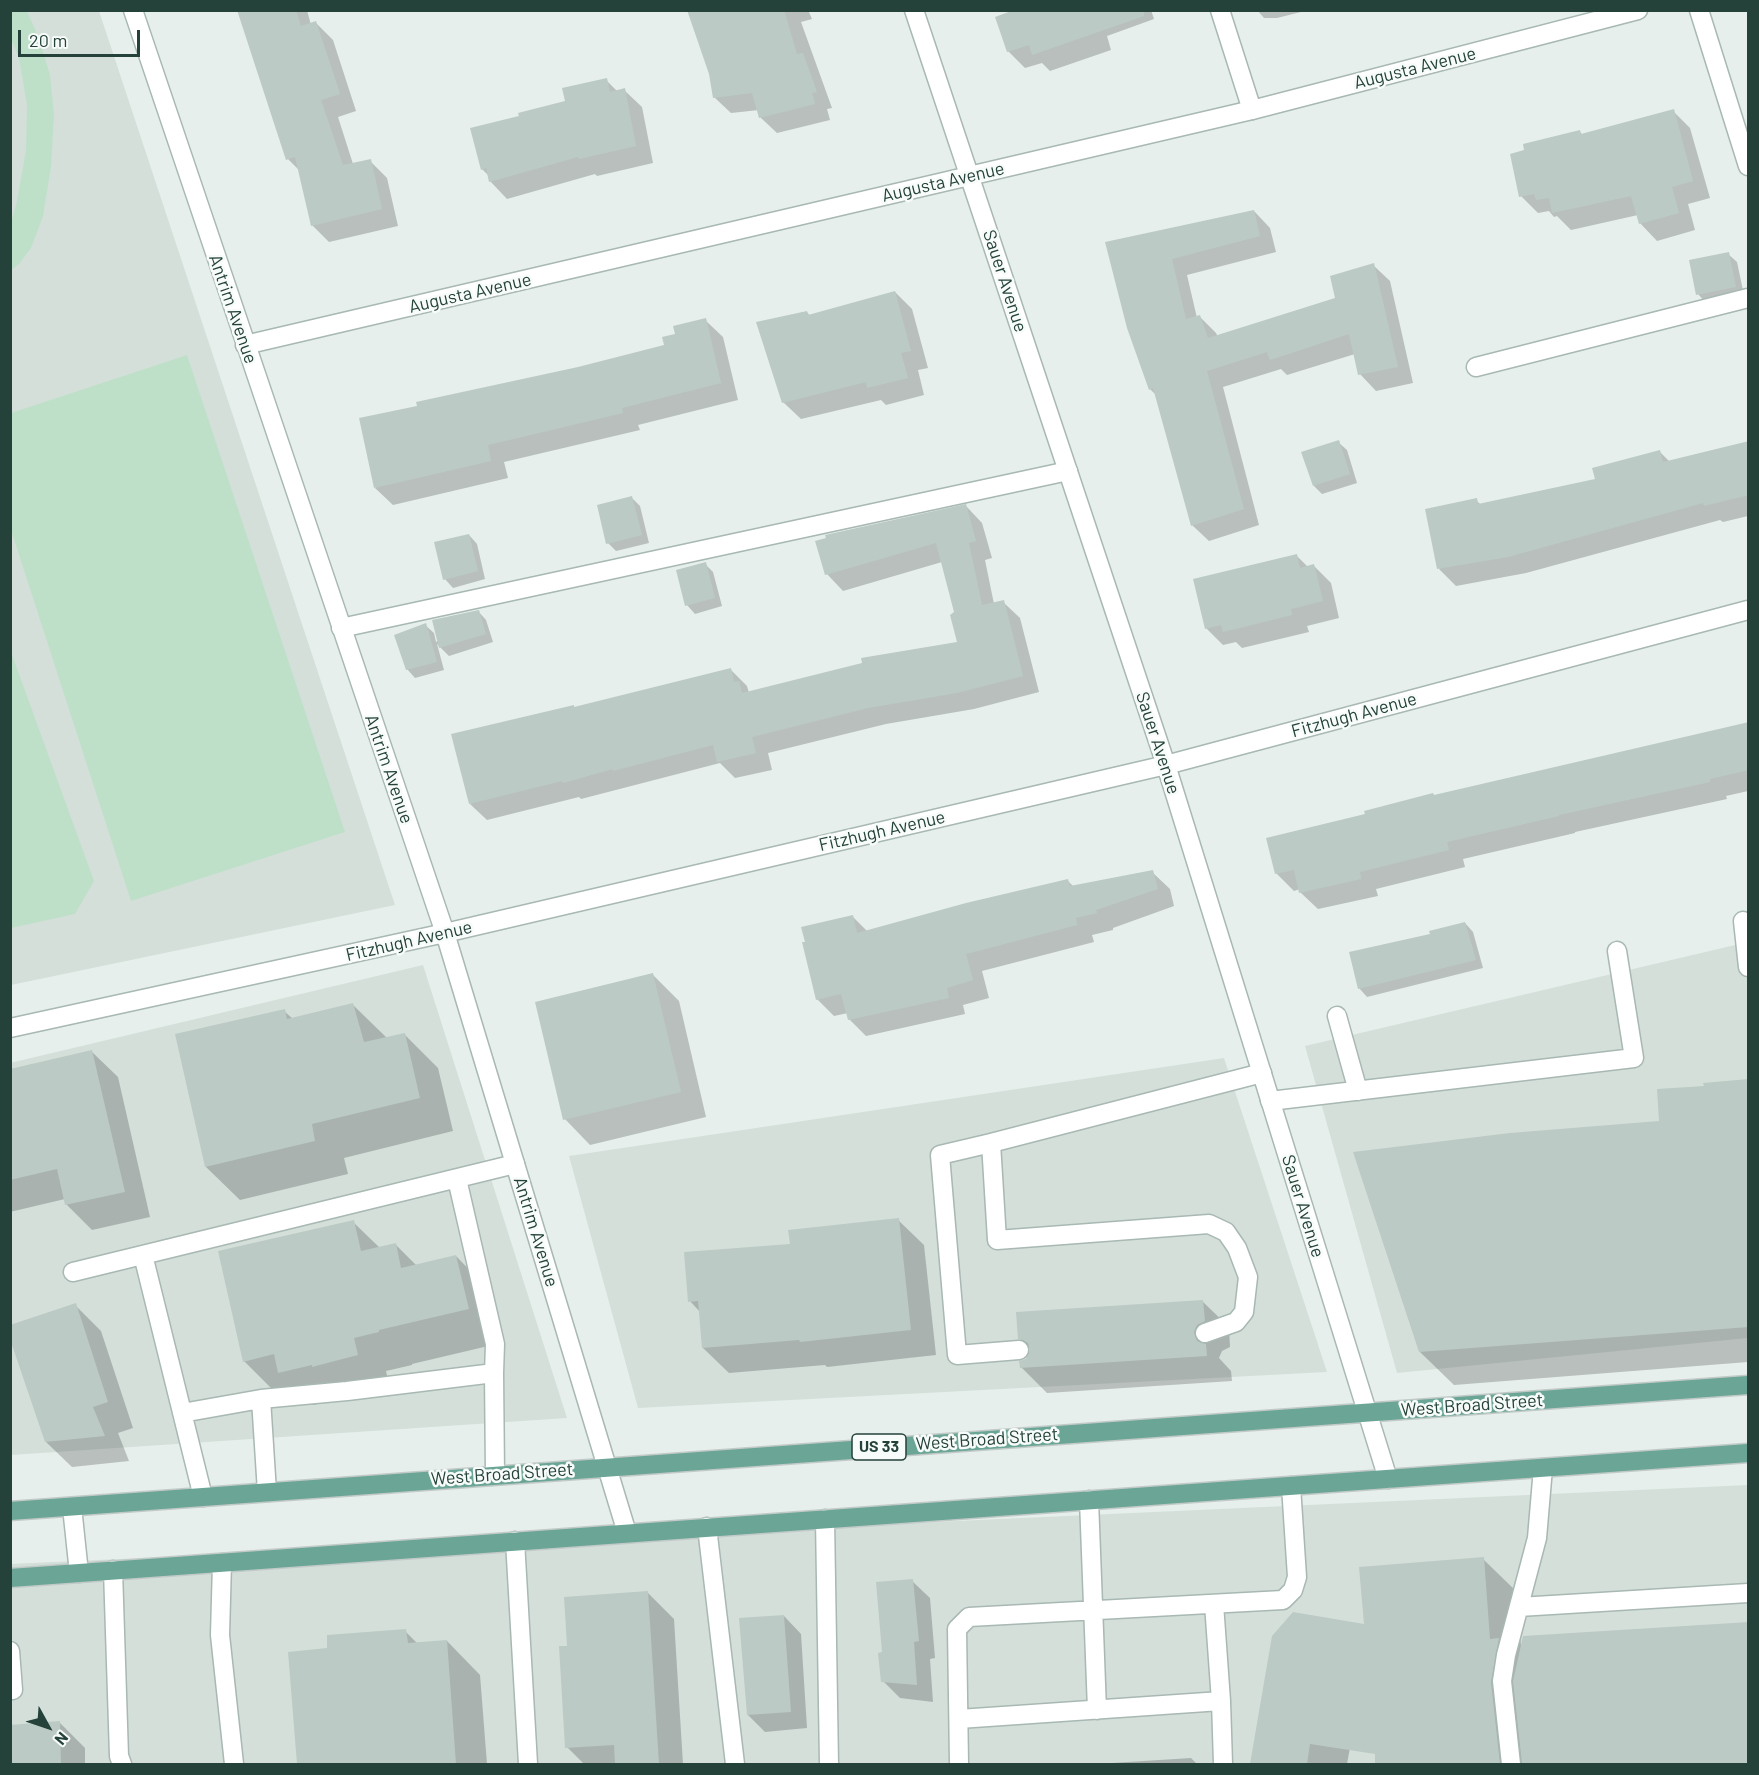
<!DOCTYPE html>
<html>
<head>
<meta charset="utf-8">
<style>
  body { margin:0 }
  #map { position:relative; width:1759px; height:1775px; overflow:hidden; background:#e6efeb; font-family:Barlow,sans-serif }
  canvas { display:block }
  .frame { position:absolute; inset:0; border:12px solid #24423a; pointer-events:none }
  .north { position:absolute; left:18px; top:1697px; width:60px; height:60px; -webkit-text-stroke:4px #f7fbf9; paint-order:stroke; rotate:130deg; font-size:16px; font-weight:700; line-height:24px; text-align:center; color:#24423a }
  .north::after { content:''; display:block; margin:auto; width:21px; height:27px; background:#24423a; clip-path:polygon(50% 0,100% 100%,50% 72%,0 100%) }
  .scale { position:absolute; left:18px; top:30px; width:122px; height:27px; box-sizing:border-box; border:3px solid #24423a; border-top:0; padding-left:8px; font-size:18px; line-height:21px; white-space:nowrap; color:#24423a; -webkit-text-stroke:4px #f7fbf9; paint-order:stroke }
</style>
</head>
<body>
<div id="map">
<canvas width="1759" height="1775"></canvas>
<div class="frame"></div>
<div class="north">N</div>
<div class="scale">20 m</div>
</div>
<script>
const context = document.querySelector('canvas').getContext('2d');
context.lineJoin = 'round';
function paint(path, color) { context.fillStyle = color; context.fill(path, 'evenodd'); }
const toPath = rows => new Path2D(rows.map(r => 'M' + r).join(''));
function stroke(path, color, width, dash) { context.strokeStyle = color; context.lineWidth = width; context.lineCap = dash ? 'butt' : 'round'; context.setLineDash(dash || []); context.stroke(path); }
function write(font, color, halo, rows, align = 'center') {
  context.font = font + ' Barlow,sans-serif'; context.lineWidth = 5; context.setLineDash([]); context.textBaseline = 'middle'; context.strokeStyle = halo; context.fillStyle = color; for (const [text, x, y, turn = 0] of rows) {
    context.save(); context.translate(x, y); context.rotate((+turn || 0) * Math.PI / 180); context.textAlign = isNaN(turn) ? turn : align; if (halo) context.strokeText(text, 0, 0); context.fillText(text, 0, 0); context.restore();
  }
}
paint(toPath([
  [11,11,99,11,395,905,11,985],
  [1748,942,1748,1338,1397,1373,1305,1046],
  [423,965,567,1418,11,1455,10,1063],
  [1224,1058,1327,1372,638,1408,569,1156],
  [1748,1485,1748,1764,11,1764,10,1564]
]), '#d4dfda');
paint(toPath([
  [11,10,27,11,38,36,50,75,54,115,51,167,43,216,31,248,19,264,11,270,11,223,17,201,26,150,27,105,19,58,11,39],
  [187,355,345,832,131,901,11,530,11,413],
  [11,652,94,881,75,914,11,928]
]), '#bfe0c8');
paint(toPath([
  [239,10,307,10,311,25,316,23,333,40,356,111,338,117,353,164,370,161,387,178,398,226,329,242,312,225,300,171,288,159],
  [689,10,808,10,812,19,801,22,832,108,827,109,830,120,777,133,760,117,759,110,731,113,714,97,710,73],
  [1015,10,1151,10,1154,19,1107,36,1111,50,1050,71,1042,63,1025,68,1008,51],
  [1257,10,1309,10,1277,18,1264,18],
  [606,80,618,92,624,90,642,107,653,163,597,176,595,174,507,199,490,181,489,176,482,169],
  [1673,111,1690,128,1710,198,1688,204,1695,230,1657,241,1640,223,1638,215,1571,230,1557,216,1554,217,1549,211,1538,213,1521,196,1580,132,1583,135],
  [1254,211,1270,228,1276,252,1187,275,1197,318,1200,317,1216,333,1218,337,1337,299,1373,265,1390,281,1413,383,1376,391,1360,374,1355,354,1287,375,1281,369,1223,387,1259,525,1209,541,1192,525,1157,396,1150,389,1107,243],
  [1728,254,1737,262,1744,295,1706,303,1698,294],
  [895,292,912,309,928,368,918,370,924,395,886,405,881,400,801,419,783,402,807,312,810,316],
  [705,320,723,337,738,400,638,425,640,430,504,462,508,478,393,505,375,488,578,369,666,346,677,335],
  [1338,442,1347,450,1357,483,1322,494,1314,486],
  [1748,443,1748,516,1723,522,1720,520,1526,573,1456,586,1439,569,1476,500,1481,505,1597,480,1660,452,1670,462],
  [632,498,640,506,649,543,616,551,608,543],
  [966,506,982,523,992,558,985,560,994,604,1003,602,1020,618,1039,692,974,709,886,724,768,753,772,770,735,778,720,763,581,799,579,797,487,820,470,804,575,708,730,669,747,686,749,693,959,644,956,613,942,562,843,591,827,574],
  [469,535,477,544,485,579,453,588,445,579],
  [1296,555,1308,567,1314,566,1331,583,1339,618,1307,626,1309,632,1242,648,1236,642,1223,645,1206,628],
  [705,564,713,572,722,606,695,614,687,605],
  [478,611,486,620,493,642,449,656,437,644,444,670,415,678,407,669,425,625,434,633,436,642],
  [1748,728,1748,791,1726,796,1727,799,1575,832,1575,833,1463,859,1465,867,1376,889,1378,896,1318,909,1300,892,1300,889,1294,891,1276,873,1435,796],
  [1152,872,1170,889,1174,906,1113,928,1113,930,1092,935,1094,942,982,971,989,998,963,1005,965,1014,866,1036,849,1019,848,1013,834,1016,817,999,852,916,868,932,1068,881,1074,887],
  [1465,923,1473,932,1483,968,1367,997,1359,988,1432,936],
  [653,975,679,1001,706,1117,590,1145,565,1119],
  [353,1005,387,1038,404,1034,438,1068,453,1131,344,1158,348,1174,240,1200,206,1167,284,1011,293,1019],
  [92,1052,118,1077,150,1217,92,1230,67,1205,65,1199,10,1212,10,1072],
  [1748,1080,1748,1362,1454,1385,1420,1352,1661,1122],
  [898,1220,924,1245,936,1355,827,1367,825,1365,729,1373,703,1348,700,1312,690,1301,791,1245],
  [353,1222,380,1248,395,1244,417,1266,456,1256,489,1290,501,1343,412,1364,412,1365,386,1371,390,1389,313,1405,297,1390,278,1395,244,1361],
  [1203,1302,1229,1327,1230,1347,1222,1351,1219,1358,1231,1371,1232,1381,1047,1393,1021,1367,1032,1350,1019,1338],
  [75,1305,101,1331,133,1428,118,1433,129,1461,72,1467,46,1442],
  [1483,1559,1517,1592,1521,1646,1748,1623,1748,1764,1377,1764,1367,1654,1347,1764,1251,1764,1274,1637,1367,1645],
  [912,1581,930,1598,935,1658,930,1659,933,1702,900,1698,883,1681,883,1653],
  [648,1593,674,1619,683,1764,584,1764,567,1747,568,1647],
  [784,1616,801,1634,807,1728,765,1732,748,1715],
  [405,1631,418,1644,447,1641,480,1675,487,1764,298,1764,290,1653,329,1650],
  [59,1722,85,1748,85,1764,10,1764,10,1726],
  [1191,1758,1197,1764,1096,1764]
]), '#0003');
paint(toPath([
  [237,10,296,10,301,26,316,21,340,94,321,100,343,165,371,159,382,209,311,226,295,157,286,160],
  [687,10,784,10,797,54,803,53,817,92,812,93,815,104,759,118,752,93,713,98,709,74],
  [1014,10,1144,10,1144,16,1032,55,1029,45,1007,52,995,17],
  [607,78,610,92,625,88,636,146,579,159,578,157,489,182,486,168,481,170,470,128,519,116,518,113,565,101,562,88],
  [1674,109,1693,181,1672,187,1679,213,1639,224,1631,196,1552,213,1549,198,1536,200,1534,194,1519,197,1510,154,1524,150,1523,144,1580,130,1581,134],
  [1254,210,1260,236,1172,259,1186,319,1200,315,1208,338,1335,298,1330,276,1374,263,1398,367,1358,375,1349,334,1270,360,1267,352,1207,371,1244,509,1191,526,1153,388,1149,390,1127,328,1105,242],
  [1729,252,1736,287,1696,295,1689,260],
  [895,291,911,351,901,353,908,378,867,388,866,382,782,403,756,322,807,311,808,315],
  [706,318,721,383,622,408,623,413,488,445,491,461,374,488,359,418,417,406,416,402,578,367,664,345,662,337,675,334,673,326],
  [1339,440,1350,474,1313,486,1301,452],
  [1749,441,1749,495,1704,506,1703,503,1508,557,1437,569,1425,509,1477,498,1478,504,1595,479,1592,468,1660,450,1663,462],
  [632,496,642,535,606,544,597,505],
  [966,504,976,541,969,543,982,605,1004,600,1023,676,957,693,868,708,752,737,756,753,717,762,713,745,613,771,613,769,563,783,562,781,469,804,451,734,574,705,574,707,731,668,734,682,739,681,742,693,862,663,861,658,957,642,950,615,954,612,936,543,825,575,815,541,826,538,825,535],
  [469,534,478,571,443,580,434,542],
  [1297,554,1300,568,1314,564,1323,601,1291,609,1292,615,1223,632,1221,625,1205,629,1193,579],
  [706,562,715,598,685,606,676,570],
  [479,610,486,634,439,648,432,620],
  [426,623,437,662,406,670,394,635],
  [1749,722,1749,770,1710,779,1710,782,1559,815,1559,816,1447,842,1449,850,1360,872,1361,879,1299,893,1294,870,1275,874,1266,838,1365,814,1364,811,1433,793,1434,795],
  [1153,870,1158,889,1096,910,1097,913,1076,918,1077,925,966,954,973,980,947,988,949,998,848,1020,841,994,816,1000,802,942,805,942,801,927,853,915,857,933,966,903,1068,879,1070,886],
  [1465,922,1476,960,1358,989,1349,952,1430,934,1429,931],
  [653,973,681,1092,563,1120,535,1002],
  [353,1003,364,1042,405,1033,420,1098,312,1124,315,1141,205,1167,175,1034,285,1009,287,1019],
  [92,1050,125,1192,65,1205,57,1169,10,1180,10,1069],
  [1749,1079,1749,1327,1419,1352,1353,1152,1510,1133,1659,1121,1657,1089,1704,1086,1703,1083],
  [899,1218,911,1330,800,1342,799,1340,702,1348,698,1301,688,1302,684,1252,790,1244,788,1230],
  [354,1220,361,1251,396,1243,401,1268,456,1255,469,1309,379,1330,379,1332,354,1338,358,1355,312,1367,312,1365,278,1373,274,1354,243,1362,218,1251],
  [1203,1300,1205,1321,1197,1325,1194,1332,1197,1341,1206,1344,1207,1356,1020,1368,1019,1361,1026,1359,1030,1350,1028,1343,1023,1340,1018,1339,1016,1312],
  [76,1303,108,1402,93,1407,105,1436,45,1442,10,1339,10,1325],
  [1484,1557,1490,1639,1499,1638,1491,1682,1500,1764,1375,1764,1375,1754,1310,1744,1307,1764,1250,1764,1272,1636,1293,1612,1364,1624,1359,1567],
  [913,1579,919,1641,914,1642,917,1685,881,1682,878,1653,882,1652,876,1582],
  [648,1591,659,1764,615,1764,614,1745,565,1748,559,1646,567,1646,564,1597],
  [784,1615,791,1712,747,1715,739,1618],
  [1749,1622,1749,1764,1522,1764,1513,1681,1523,1636],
  [406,1629,408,1643,447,1640,456,1764,297,1764,288,1652,327,1648,327,1635],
  [60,1721,61,1764,10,1764,10,1725]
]), '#bbcac4');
const lane = toPath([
  [1220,10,1252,110],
  [1476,367,1748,298],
  [341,628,1068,471],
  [1743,921,1748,967],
  [1337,1016,1358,1091],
  [1270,1101,1634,1058,1617,951],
  [991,1143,1262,1073],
  [457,1179,495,1344,494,1373],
  [143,1255,203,1497],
  [73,1272,515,1164],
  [1019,1350,957,1355,940,1155,991,1143,997,1240,1209,1224,1226,1232,1237,1248,1248,1277,1244,1312,1236,1322,1205,1333],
  [182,1413,261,1399],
  [267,1492,261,1399,347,1391,494,1373,495,1475],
  [1089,1500,1097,1710],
  [72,1507,79,1573],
  [825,1519,829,1764],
  [707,1527,735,1764],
  [515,1541,528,1764],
  [222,1563,220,1635,234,1764],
  [113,1570,119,1756,122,1764],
  [1519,1607,1748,1593],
  [10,1651,13,1690,10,1690],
  [1221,1701,1223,1764],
  [959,1719,1221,1701,1214,1604],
  [959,1764,957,1629,969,1617,1283,1600,1293,1590,1297,1577,1291,1486],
  [1511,1764,1502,1681,1506,1655,1537,1538,1543,1468]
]);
const street = toPath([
  [133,10,445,933,627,1533],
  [914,10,1166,765,1388,1479],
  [1699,10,1748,166],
  [245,345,1252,110,1638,10],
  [10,1028,445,933,1166,765,1748,610]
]);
const primary = toPath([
  [10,1511,1748,1385],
  [10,1578,1748,1453]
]);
stroke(lane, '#a8b8b2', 21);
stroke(street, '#a8b8b2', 21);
stroke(primary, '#c2cac8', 21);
stroke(lane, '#fff', 18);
stroke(street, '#fff', 18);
stroke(primary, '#6aa596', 18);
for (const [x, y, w] of [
  [879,1447,54]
]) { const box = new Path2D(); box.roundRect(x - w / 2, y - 13, w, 26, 4.5); context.fillStyle = '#f7fbf9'; context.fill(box); stroke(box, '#24423a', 1.5); }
write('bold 16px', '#24423a', null, [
  ["US 33",879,1447]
]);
write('18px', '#24423a', '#f7fbf9', [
  ["Augusta Avenue",1415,68,-14],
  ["Augusta Avenue",943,182,-13],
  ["Sauer Avenue",1005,281,72],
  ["Augusta Avenue",470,293,-13],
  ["Antrim Avenue",233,309,71],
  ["Fitzhugh Avenue",1354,715,-15],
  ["Sauer Avenue",1158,743,72],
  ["Antrim Avenue",389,769,71],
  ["Fitzhugh Avenue",882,831,-13],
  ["Fitzhugh Avenue",409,941,-13],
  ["Sauer Avenue",1303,1206,73],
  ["Antrim Avenue",536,1232,73],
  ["West Broad Street",1472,1405,-4],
  ["West Broad Street",987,1439,-4],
  ["West Broad Street",502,1474,-4]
]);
</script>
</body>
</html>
